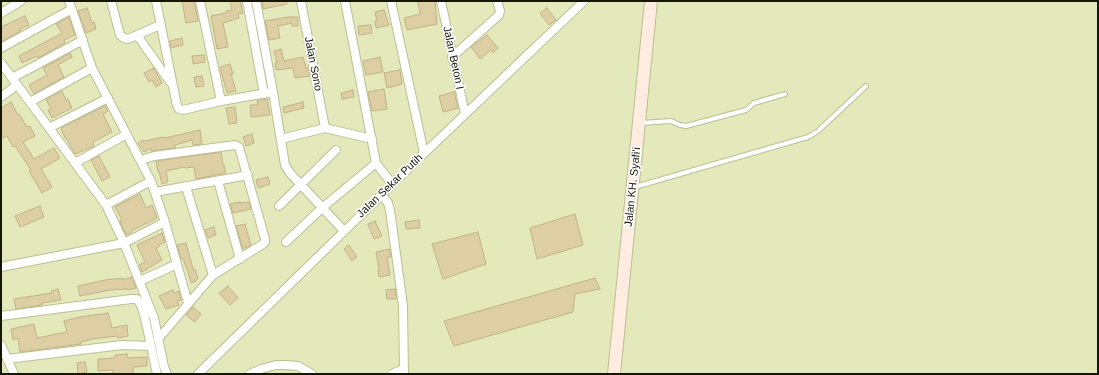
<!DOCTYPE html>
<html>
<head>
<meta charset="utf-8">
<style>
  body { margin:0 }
  #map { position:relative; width:1099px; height:375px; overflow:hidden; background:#e4e9bb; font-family:Arial,sans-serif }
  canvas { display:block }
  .frame { position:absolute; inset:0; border:2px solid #151606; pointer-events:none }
</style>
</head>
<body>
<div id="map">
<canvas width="1099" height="375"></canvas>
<div class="frame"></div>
</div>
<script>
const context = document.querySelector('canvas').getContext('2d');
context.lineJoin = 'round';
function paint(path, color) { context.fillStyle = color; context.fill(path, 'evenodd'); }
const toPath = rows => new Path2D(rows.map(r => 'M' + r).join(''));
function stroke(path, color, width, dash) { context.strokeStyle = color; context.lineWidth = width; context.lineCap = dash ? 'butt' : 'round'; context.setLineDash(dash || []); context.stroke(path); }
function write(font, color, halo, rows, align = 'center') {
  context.font = font + ' Arial,sans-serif'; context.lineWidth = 3.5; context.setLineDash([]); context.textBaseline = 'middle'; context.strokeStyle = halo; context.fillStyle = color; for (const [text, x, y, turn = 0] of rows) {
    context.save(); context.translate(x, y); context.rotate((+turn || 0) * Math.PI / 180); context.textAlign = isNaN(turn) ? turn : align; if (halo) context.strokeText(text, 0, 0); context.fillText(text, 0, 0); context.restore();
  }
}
const building = toPath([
  [182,1,194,1,198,21,186,23,182,1],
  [230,1,240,1,243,13,238,14,239,18,223,23,228,47,217,49,211,16,226,13,226,11,232,10,230,1],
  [262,1,286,1,287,4,263,9,262,1],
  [418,1,435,1,437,24,407,30,404,18,420,14,418,1],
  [87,8,92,23,94,22,96,29,86,33,78,11,87,8],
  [547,8,556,20,549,25,540,13,547,8],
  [384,10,389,25,376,28,375,21,377,21,375,12,384,10],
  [25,16,29,25,20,29,21,31,1,42,1,27,25,16],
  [69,17,75,35,64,40,65,43,38,58,37,56,22,63,19,56,62,33,56,24,69,17],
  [288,17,298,17,298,26,292,26,292,23,278,26,280,38,269,40,265,21,288,17],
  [371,25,372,33,359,35,358,26,371,25],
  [487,35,498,48,493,53,491,50,480,59,471,47,487,35],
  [182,38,183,45,171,48,170,41,182,38],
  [281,49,284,61,303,57,306,68,308,68,310,76,295,78,293,68,276,70,275,63,277,63,274,51,281,49],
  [70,53,72,57,58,65,64,77,34,94,29,85,47,75,43,68,70,53],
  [204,55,205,62,193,64,192,56,204,55],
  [380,57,383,72,366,75,363,61,380,57],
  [230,64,233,74,231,74,236,91,227,93,220,67,230,64],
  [154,68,162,83,156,87,152,80,149,82,144,73,154,68],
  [400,70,402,84,387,88,384,73,400,70],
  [202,76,204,86,196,87,194,77,202,76],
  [384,89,387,109,372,111,368,92,384,89],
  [353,90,354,97,342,99,341,93,353,90],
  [62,91,66,100,68,99,72,108,52,118,48,110,51,109,46,99,62,91],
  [454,92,458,108,443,112,439,96,454,92],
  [267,99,270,115,251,117,250,105,258,105,257,101,267,99],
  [11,102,18,115,19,114,27,127,30,126,35,136,23,142,34,159,54,148,60,158,41,169,52,187,42,193,29,171,31,170,15,146,13,147,7,136,1,139,1,108,11,102],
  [303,102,304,108,284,113,283,107,303,102],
  [105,106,108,111,103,114,112,132,93,142,94,146,75,154,66,138,65,138,61,128,105,106],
  [235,107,237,123,229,124,226,108,235,107],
  [200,130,202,144,193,145,192,140,175,145,175,148,151,151,151,148,144,152,138,143,143,140,144,141,164,137,165,138,200,130],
  [252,134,254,143,246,146,243,137,252,134],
  [221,152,223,165,224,165,226,173,196,179,194,167,185,168,184,167,166,171,168,182,162,184,159,171,158,172,156,161,221,152],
  [99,156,110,177,102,181,91,160,99,156],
  [268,177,270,184,258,188,256,180,268,177],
  [140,194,146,208,152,205,157,218,131,231,132,232,126,235,120,221,122,220,115,207,140,194],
  [240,202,240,203,249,202,251,209,233,213,230,204,240,202],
  [40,206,44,217,20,227,15,216,40,206],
  [575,214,583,245,537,259,530,228,575,214],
  [419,220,420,228,406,229,405,222,419,220],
  [375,221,382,236,374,239,368,224,375,221],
  [245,224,251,245,243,249,236,226,245,224],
  [214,227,216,235,208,238,205,230,214,227],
  [478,232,486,264,443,279,432,244,478,232],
  [162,233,165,242,159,245,160,246,156,248,162,260,142,272,139,265,145,262,137,245,162,233],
  [186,243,193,269,195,269,198,278,196,279,196,281,191,283,187,268,186,268,183,258,181,259,177,245,186,243],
  [349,245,357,257,352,261,344,249,349,245],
  [390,249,391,257,387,257,390,275,379,277,378,270,379,270,376,252,390,249],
  [132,277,136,288,128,290,128,289,110,290,80,296,78,286,105,280,123,278,123,280,132,277],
  [595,278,600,289,575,294,573,312,454,346,444,321,595,278],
  [228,286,238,298,230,305,219,293,228,286],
  [58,289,61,300,42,303,42,305,16,309,14,299,52,293,51,291,58,289],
  [395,289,396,299,387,299,386,290,395,289],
  [173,290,174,293,179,291,181,300,177,301,179,305,166,309,159,296,173,290],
  [193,307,201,314,195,322,186,315,193,307],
  [108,313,112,328,127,325,128,336,118,338,117,336,92,339,81,342,81,344,20,352,18,338,13,340,11,329,34,324,37,338,67,332,64,321,80,317,108,313],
  [127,354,128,358,147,357,147,366,133,367,133,374,113,374,113,370,98,371,98,359,115,358,115,355,127,354],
  [85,362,87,372,78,374,77,363,85,362]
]);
paint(building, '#ddcfa3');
stroke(building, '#c0b287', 1);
const service = toPath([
  [641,123,671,121,680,125,686,126,746,110,754,103,785,94],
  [635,187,808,137,818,131,866,86]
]);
const minor = toPath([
  [69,1,92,68,151,181,165,222,188,303],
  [111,1,120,35,124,38,128,39,160,25],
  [156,1,177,106,179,109,183,110,221,101,273,92],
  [200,1,221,101],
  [247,1,264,94],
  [256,1,273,92,285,165,290,173,344,231],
  [301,1,325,128],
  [345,1,376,163,392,184],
  [391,1,424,153],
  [441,1,465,114],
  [1,13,21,1],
  [137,35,170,82],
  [1,48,72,9],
  [452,57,499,15,500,11,497,1],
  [1,63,106,205,124,243,154,318,164,367,167,374],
  [12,78,83,40],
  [1,97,17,85],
  [30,102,92,68],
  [49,128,108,98],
  [281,139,325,128,372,139],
  [141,160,154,156,235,145,239,147,265,239,265,242,263,244,213,275,158,339],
  [75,163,127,134],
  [218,181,240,259],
  [186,187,213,275],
  [155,192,248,175],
  [382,195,388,203,390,210,403,306,404,374],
  [106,205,151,181],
  [279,206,336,150],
  [286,242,322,208,376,163],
  [1,267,124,243,165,222],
  [140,281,177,264],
  [1,316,131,299,137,299,141,305,145,318,157,374],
  [1,345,14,374],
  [7,359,122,345,151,346],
  [198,374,416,161,584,1],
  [250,374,261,369,276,365,285,365,298,366,312,374],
  [392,374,403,369]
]);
const secondary = toPath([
  [614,374,651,1]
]);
stroke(service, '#bbbf93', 6);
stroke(minor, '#bbbf93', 10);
stroke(secondary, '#bbbf93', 14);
stroke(service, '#fff', 4);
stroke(minor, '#fff', 8);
stroke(secondary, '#ffece0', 12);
write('11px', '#151606', '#fff', [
  ["Jalan Beton I",453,58,78],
  ["Jalan Sono",313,64,79],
  ["Jalan Sekar Putih",390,186,-44],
  ["Jalan KH. Syafi'i",633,187,-84]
]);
</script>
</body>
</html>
